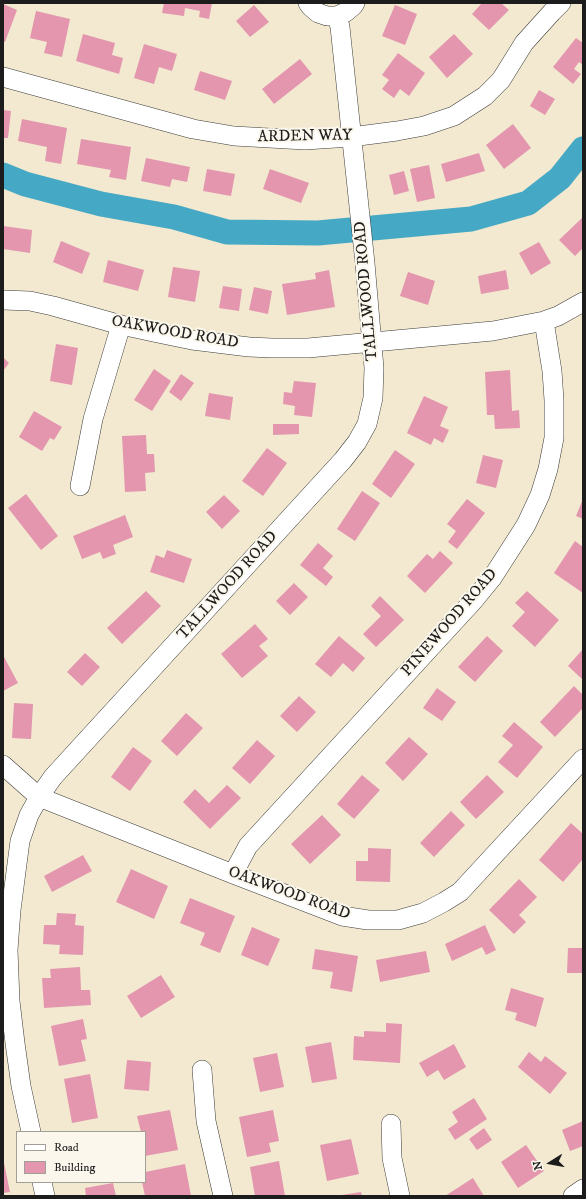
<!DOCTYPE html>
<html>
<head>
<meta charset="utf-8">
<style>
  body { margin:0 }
  #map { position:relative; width:586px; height:1199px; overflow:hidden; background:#f2e9d0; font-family:"IM FELL DW Pica",serif }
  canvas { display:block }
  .frame { position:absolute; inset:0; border:4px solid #1c1c1c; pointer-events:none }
  .legend { position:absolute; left:16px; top:1131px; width:130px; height:52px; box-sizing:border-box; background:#fbf7ec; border:1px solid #a29f99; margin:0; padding:5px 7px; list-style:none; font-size:12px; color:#1c1c1c }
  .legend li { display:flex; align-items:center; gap:8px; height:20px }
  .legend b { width:20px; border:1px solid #a29f99 }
  .north { position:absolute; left:530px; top:1143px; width:40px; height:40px; -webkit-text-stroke:3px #fbf7ec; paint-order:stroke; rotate:259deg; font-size:11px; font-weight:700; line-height:16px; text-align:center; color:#1c1c1c }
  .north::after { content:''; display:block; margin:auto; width:14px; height:18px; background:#1c1c1c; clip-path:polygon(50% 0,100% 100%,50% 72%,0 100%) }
</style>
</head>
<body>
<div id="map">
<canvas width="586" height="1199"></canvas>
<div class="frame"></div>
<ul class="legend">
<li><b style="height:5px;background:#fff"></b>Road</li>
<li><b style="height:11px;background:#e396ae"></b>Building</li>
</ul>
<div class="north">N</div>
</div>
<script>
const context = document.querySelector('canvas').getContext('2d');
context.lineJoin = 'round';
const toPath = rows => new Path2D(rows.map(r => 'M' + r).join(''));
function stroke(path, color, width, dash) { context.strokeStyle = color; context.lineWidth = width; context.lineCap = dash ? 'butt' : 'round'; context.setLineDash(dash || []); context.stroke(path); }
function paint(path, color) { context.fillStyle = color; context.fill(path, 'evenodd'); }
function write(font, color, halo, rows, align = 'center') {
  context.font = font + ' "IM FELL DW Pica",serif'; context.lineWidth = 4; context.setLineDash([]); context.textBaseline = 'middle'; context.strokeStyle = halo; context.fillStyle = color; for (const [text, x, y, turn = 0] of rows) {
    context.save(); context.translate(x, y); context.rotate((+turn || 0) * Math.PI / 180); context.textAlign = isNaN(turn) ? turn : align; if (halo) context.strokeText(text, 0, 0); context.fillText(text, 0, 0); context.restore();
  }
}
stroke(toPath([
  [3,175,25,184,101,204,174,217,227,232,318,233,471,219,528,203,560,178,583,149]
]), '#45a8c4', 25);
paint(toPath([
  [164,3,212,3,209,19,199,17,200,11,185,8,184,16,162,13],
  [482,3,501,3,509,10,489,30,472,14],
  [3,4,17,10,5,42,3,41],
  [254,5,269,22,250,37,236,21],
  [395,5,417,14,405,45,382,36],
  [36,11,70,19,62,57,44,53,47,42,30,38],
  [83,34,115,43,112,55,123,58,119,74,76,61],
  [454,34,473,54,447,78,429,57],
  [576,38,583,43,583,65,579,62,574,69,581,74,573,84,553,67],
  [144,44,177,54,172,71,159,67,154,84,134,78],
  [398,53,425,73,409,96,400,89,394,98,382,89,389,80,382,75],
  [300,59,312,74,274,104,262,89],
  [200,71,232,81,225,100,194,90],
  [539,90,555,99,545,115,530,106],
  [3,110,11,111,8,138,3,138],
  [22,119,67,128,61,164,45,161,47,147,18,141],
  [513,124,531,148,504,169,486,145],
  [81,139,131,147,126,180,109,177,111,170,77,164],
  [479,153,485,171,446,182,441,164],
  [146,158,190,167,187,182,172,179,170,187,141,181],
  [429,165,435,198,417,202,410,169],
  [207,169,235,174,231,196,203,191],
  [270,169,309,183,301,203,263,189],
  [404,171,409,191,394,195,389,175],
  [583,217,583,248,575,256,559,240],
  [3,226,32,230,30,253,3,249],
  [61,241,90,253,82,274,53,262],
  [539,242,551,263,531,275,519,253],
  [108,260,144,270,138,291,103,282],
  [173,267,200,271,195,302,168,297],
  [329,270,335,307,287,315,282,284,316,279,315,273],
  [506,270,509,289,481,294,478,276],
  [408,272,435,281,428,305,400,296],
  [223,286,242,289,239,311,219,308],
  [254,287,272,291,268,314,249,310],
  [56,344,78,348,72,385,50,381],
  [3,357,9,363,3,371],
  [154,369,171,381,152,411,134,400],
  [510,370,512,411,519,410,520,428,495,429,494,415,487,415,485,372],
  [181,374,194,383,181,401,169,392],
  [294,381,316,383,312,417,294,415,295,406,283,404,284,392,292,393],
  [209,393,233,397,230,420,205,416],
  [424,396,448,407,440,426,449,430,443,443,434,438,431,445,407,433],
  [34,411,62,427,54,440,50,438,42,451,19,437],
  [273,424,299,424,299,434,273,435],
  [146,435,147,454,154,454,155,472,145,473,146,491,125,492,122,436],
  [267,448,287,463,263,496,242,481],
  [395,450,415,464,391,498,372,484],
  [483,455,503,460,496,488,476,483],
  [362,491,380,503,355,541,337,529],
  [26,494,58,536,41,550,8,508],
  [224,495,240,511,222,529,206,512],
  [467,499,485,513,457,549,448,542,456,531,447,524],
  [583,499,583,519,576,516],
  [125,515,133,537,113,545,116,554,103,559,100,552,82,559,73,536],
  [575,541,583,547,583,593,554,573],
  [318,543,333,556,323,568,333,577,326,586,300,565],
  [167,550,192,559,184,583,150,572,156,555,164,558],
  [440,551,453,563,425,593,407,576,427,554,433,559],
  [294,583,308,597,290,615,276,601],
  [146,591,161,606,122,644,107,628],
  [527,591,559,620,535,647,512,626,525,612,515,603],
  [380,596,404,620,376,647,363,634,381,616,371,606],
  [255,624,268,639,259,646,268,656,242,678,221,654],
  [339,636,365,658,353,672,343,663,331,677,315,664],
  [487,636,503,651,475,682,458,667],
  [583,649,583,680,568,666],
  [85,653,100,667,82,686,67,672],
  [3,655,18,683,3,691],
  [574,686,583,695,583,708,555,737,540,722],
  [437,688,456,702,442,721,423,708],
  [299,696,316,712,297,732,280,716],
  [14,703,33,704,31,739,12,738],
  [186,713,203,728,177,756,161,741],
  [514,722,543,747,517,778,498,762,513,745,502,736],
  [409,737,428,754,403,781,385,763],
  [257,740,275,756,250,784,232,768],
  [133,747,152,761,130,791,111,777],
  [362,775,380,790,354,819,337,804],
  [487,775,504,792,476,819,460,802],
  [227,785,241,798,210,829,183,802,195,789,209,803],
  [451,811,465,825,434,857,420,843],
  [322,815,341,835,310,864,291,844],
  [571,823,583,834,583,859,563,882,539,860],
  [368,848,391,849,390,882,356,881,356,861,368,861],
  [83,855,92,871,52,892,44,876],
  [131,869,168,886,154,919,116,902],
  [519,879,537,897,519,915,526,922,514,934,489,910],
  [190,898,235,916,220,953,200,945,205,933,180,923],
  [57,913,76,914,75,925,84,926,83,955,59,954,60,945,43,944,44,925,56,925],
  [485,925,496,950,486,955,482,947,452,961,445,944],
  [252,927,280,939,268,966,241,955],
  [568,948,583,948,583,973,567,973],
  [315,949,358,956,352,992,330,988,333,972,312,969],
  [426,951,430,972,380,982,376,960],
  [80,967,81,990,90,990,91,1005,44,1008,42,978,51,978,50,969],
  [161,975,175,997,141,1018,127,996],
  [511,988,544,998,536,1027,515,1020,517,1013,505,1010],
  [83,1019,87,1039,81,1040,86,1061,59,1066,51,1026],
  [386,1023,402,1024,400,1063,353,1060,354,1036,364,1037,364,1031,386,1032],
  [331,1042,337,1079,312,1083,305,1047],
  [454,1044,466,1067,444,1080,438,1070,427,1077,419,1063],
  [529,1052,541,1062,545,1056,567,1073,550,1094,518,1067],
  [277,1053,284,1087,260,1092,253,1058],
  [127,1060,151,1062,149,1091,124,1089],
  [90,1074,98,1118,72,1123,64,1079],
  [474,1098,487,1119,455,1140,448,1129,458,1122,452,1112],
  [170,1110,178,1150,145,1156,145,1132,141,1132,137,1116],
  [273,1110,279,1141,269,1143,271,1152,247,1157,239,1117],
  [583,1121,583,1146,570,1151,562,1130],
  [484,1128,492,1140,477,1150,469,1139],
  [351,1139,359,1174,327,1181,320,1145],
  [526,1145,544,1171,518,1188,501,1162],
  [3,1158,10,1192,3,1193],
  [279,1161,285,1196,255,1196,250,1167],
  [185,1164,191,1196,145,1196,142,1182,145,1182,145,1172],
  [473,1178,484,1196,445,1196],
  [113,1183,116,1196,86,1196,85,1188],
  [361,1192,362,1196,342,1196,342,1195]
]), '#e396ae');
const minor = toPath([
  [308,3,311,7,318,13,327,16,337,16,346,12,353,6,355,3],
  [3,77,193,129,234,136,305,140,351,137,397,131,424,126,454,116,485,96,501,80,524,43,552,12,561,3],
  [3,300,30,301,53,306,121,325,158,333,192,340,249,347,272,348,308,348,493,331,544,321,558,316,583,302],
  [80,486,93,419,121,325],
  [3,765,39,797,233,874,342,916,368,920,398,920,423,913,444,902,460,892,583,759],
  [233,874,248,846,474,600,492,578,526,525,540,495,548,469,554,438,554,400,552,371,544,321],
  [202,1070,206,1121,223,1196],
  [391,1124,392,1158,400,1196],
  [31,1132,21,1086,15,1043,10,1001,8,950,11,910,20,841,29,815,39,797,53,777,343,460,357,442,367,424,373,398,374,368,365,263,340,27,337,16],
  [42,1182,45,1196],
  [573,1196,583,1189]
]);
stroke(minor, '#3c3b37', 20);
stroke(minor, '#fff', 19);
write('16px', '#1c1c1c', '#fbf7ec', [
  ["ARDEN WAY",305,137,-1],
  ["TALLWOOD ROAD",367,291,-95],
  ["OAKWOOD ROAD",175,333,10],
  ["TALLWOOD ROAD",228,586,-48],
  ["PINEWOOD ROAD",450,623,-49],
  ["OAKWOOD ROAD",289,894,20]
]);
</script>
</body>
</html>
